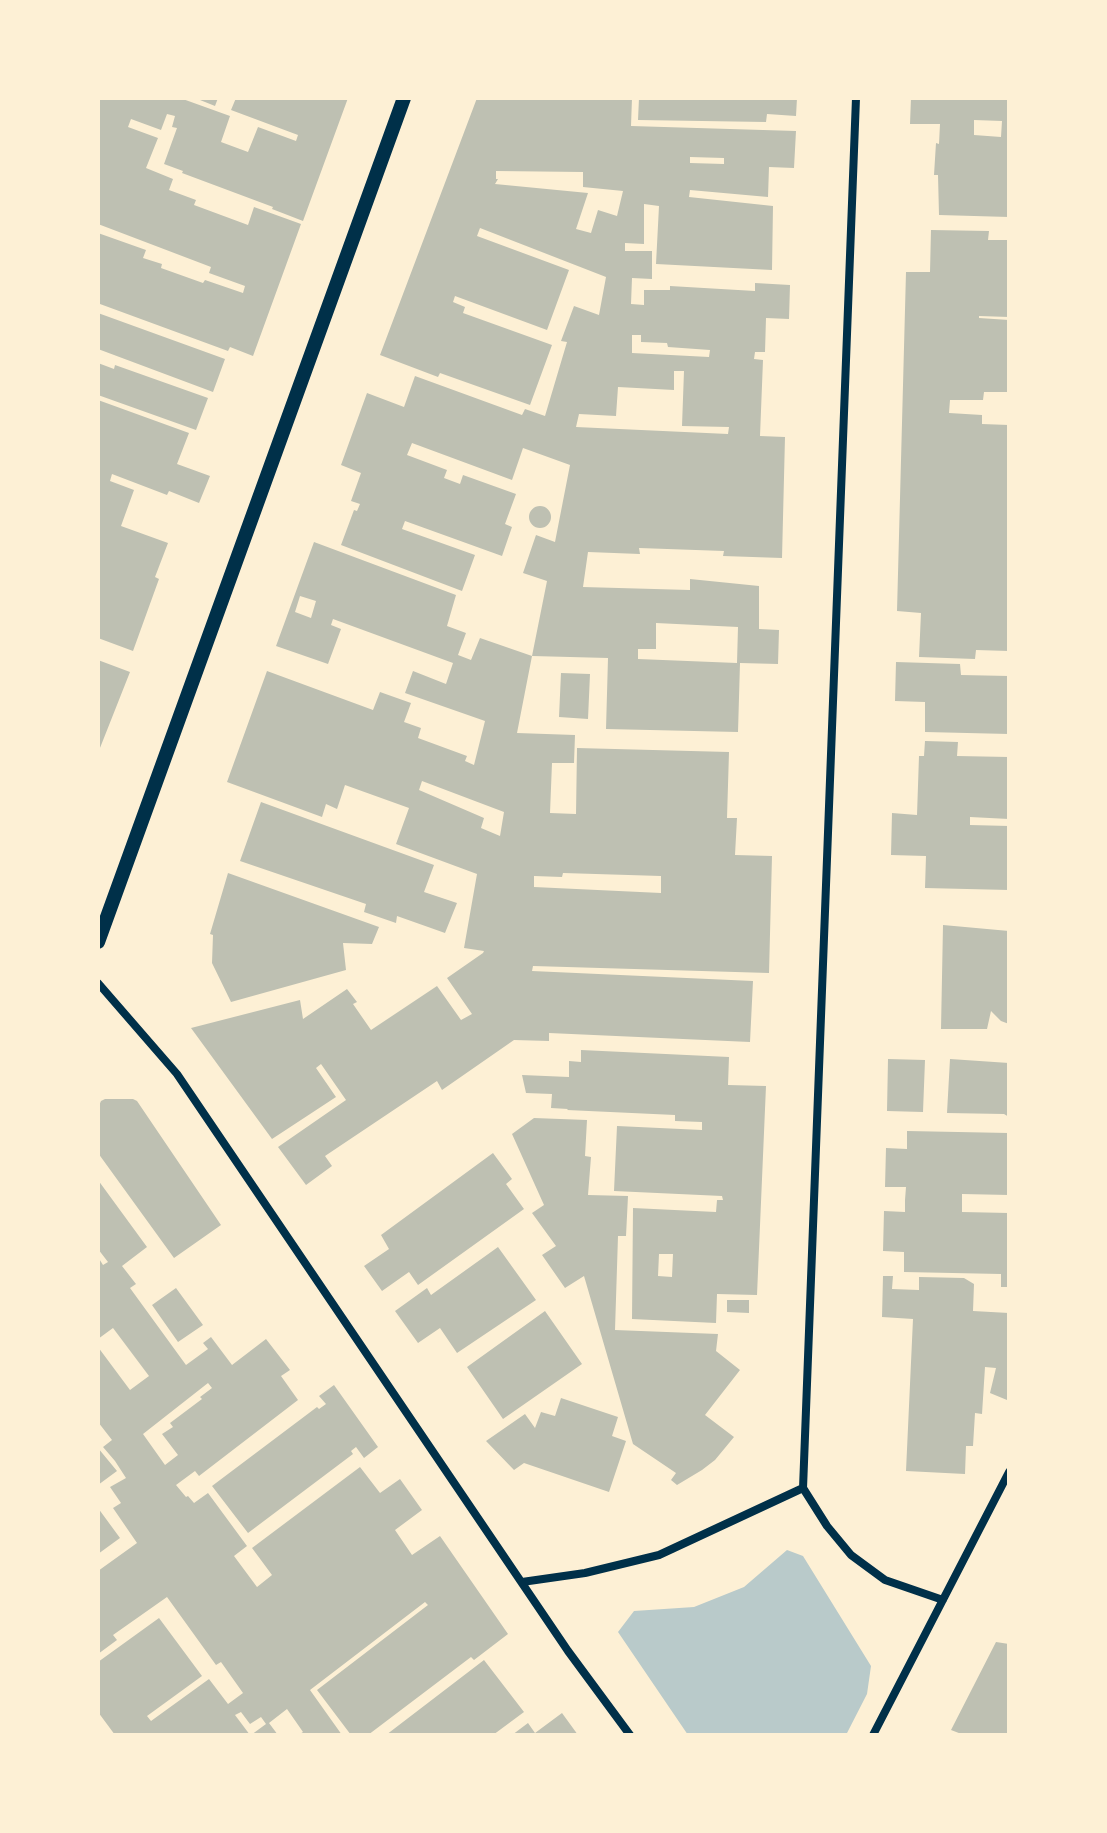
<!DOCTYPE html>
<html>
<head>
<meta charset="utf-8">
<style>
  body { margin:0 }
  #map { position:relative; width:1107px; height:1833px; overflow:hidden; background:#fdf0d5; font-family:Manrope,sans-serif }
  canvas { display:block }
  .frame { position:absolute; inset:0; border:100px solid #fdf0d5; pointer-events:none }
</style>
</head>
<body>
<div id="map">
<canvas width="1107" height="1833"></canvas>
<div class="frame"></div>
</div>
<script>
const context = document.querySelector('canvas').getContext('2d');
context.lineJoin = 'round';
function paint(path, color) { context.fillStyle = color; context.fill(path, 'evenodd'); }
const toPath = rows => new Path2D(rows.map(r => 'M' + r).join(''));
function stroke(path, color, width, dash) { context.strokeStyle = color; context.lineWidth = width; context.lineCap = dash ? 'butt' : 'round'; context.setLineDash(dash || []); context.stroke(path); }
paint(toPath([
  [787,1550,803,1556,871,1666,867,1694,846,1735,688,1735,618,1632,634,1611,694,1607,744,1587]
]), '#b9caca');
paint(toPath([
  [98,98,180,98,230,116,221,142,248,152,258,127,296,141,298,135,231,110,236,98,348,98,303,221,272,209,273,207,182,173,183,171,164,164,177,128,172,127,175,116,167,114,161,130,131,119,128,127,158,138,146,168,173,179,169,190,196,200,194,205,248,225,254,207,301,224,253,356,230,347,228,351,100,304,98,309,98,233,146,250,143,258,162,264,161,268,203,283,205,280,243,293,245,286,209,273,211,267,98,224],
  [195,98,218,98,215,106],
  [477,98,632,98,631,126,796,131,794,168,769,167,768,197,690,190,689,197,773,206,772,270,656,264,659,206,644,204,644,244,625,243,625,251,652,251,652,279,632,278,631,304,644,305,644,290,670,290,670,286,755,291,755,283,790,285,789,319,766,318,765,352,755,352,754,359,763,360,760,436,785,437,782,558,723,556,724,551,639,548,640,554,588,552,583,587,690,590,690,579,759,586,759,629,779,630,778,664,740,663,738,732,606,729,608,658,532,656,547,581,523,573,536,535,555,542,570,465,523,448,512,480,412,443,407,455,447,470,444,478,460,484,463,475,516,494,505,524,512,527,502,556,405,521,402,529,475,555,462,591,341,545,354,510,357,511,360,504,351,501,361,473,341,465,367,393,404,407,415,376,522,415,525,409,545,416,567,342,561,341,574,306,599,315,606,277,480,228,477,236,569,270,547,330,455,296,453,302,465,307,463,313,552,345,530,405,440,373,438,377,380,355],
  [690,157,724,158,724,164,690,163],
  [496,171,583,172,583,187,623,191,617,216,598,210,591,233,576,229,588,193,495,184,498,179,496,179],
  [632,335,641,335,641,342,667,343,668,347,710,350,709,357,632,353],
  [674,371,684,371,682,426,729,427,728,434,576,427,579,414,616,416,618,387,674,390],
  [656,623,738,627,737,663,638,659,638,649,656,649],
  [639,98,797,98,796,116,767,114,766,122,638,120],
  [911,98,1009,98,1009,217,939,215,938,175,934,175,936,143,939,144,940,124,910,124],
  [974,120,1002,121,1001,137,974,135],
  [931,230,989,231,988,240,1009,240,1009,317,979,316,979,318,1009,320,1009,392,984,392,983,400,950,400,949,413,982,415,982,424,1009,425,1009,651,976,650,975,659,919,657,921,613,897,611,906,272,930,272],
  [98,313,225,359,213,392,98,349],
  [98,363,114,369,115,365,208,398,196,430,98,395],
  [98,400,189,433,177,464,210,476,199,503,169,491,167,495,112,474,110,481,134,490,121,526,168,543,155,577,159,579,133,651,98,638],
  '529 517a11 11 0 1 1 22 0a11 11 0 1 1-22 0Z',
  [314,542,456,595,447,626,466,633,458,655,471,660,480,638,532,656,517,733,575,735,574,763,552,763,550,813,576,814,577,748,729,752,727,818,737,818,735,855,772,856,769,973,533,966,532,971,753,981,750,1042,549,1033,549,1041,514,1040,442,1090,437,1081,325,1156,332,1166,306,1185,278,1147,346,1100,321,1064,316,1068,336,1097,272,1139,191,1028,300,1000,303,1019,347,989,357,1002,353,1004,371,1030,437,986,461,1020,472,1014,447,978,483,953,484,951,464,948,477,874,396,844,409,808,345,785,337,809,326,804,322,817,227,782,267,671,373,710,380,692,411,703,404,722,421,728,418,738,467,756,465,761,474,765,485,721,405,693,413,671,446,684,453,663,333,619,331,625,341,629,328,664,276,646],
  [300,596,316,601,311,618,295,612],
  [422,781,504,812,500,836,481,828,484,818,419,790],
  [563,873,661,876,661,893,534,887,534,876,562,877],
  [98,660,130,672,98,753],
  [896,662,960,664,961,675,1009,676,1009,734,925,732,925,702,895,701],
  [561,673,590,674,588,719,559,717],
  [925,741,958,742,957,756,1009,757,1009,819,970,817,970,825,1009,826,1009,890,925,888,926,856,891,855,892,813,917,815,919,756,924,756],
  [261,802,434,865,424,892,457,903,445,933,397,916,396,923,364,912,366,904,240,861],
  [228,873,379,927,372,944,343,943,346,970,231,1002,212,963,213,935,210,934],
  [943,925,1009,931,1009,1024,1001,1021,991,1011,987,1029,941,1029],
  [581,1050,729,1057,728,1085,766,1086,757,1295,717,1294,716,1323,632,1319,633,1208,716,1212,717,1200,723,1200,722,1196,614,1191,617,1126,702,1130,702,1122,675,1121,675,1115,567,1110,568,1109,551,1108,552,1094,526,1093,522,1075,569,1077,569,1061,581,1062],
  [659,1254,673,1254,672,1277,658,1276],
  [888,1059,925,1060,923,1112,887,1111],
  [950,1059,1009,1063,1009,1117,1004,1114,947,1113],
  [105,1099,133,1099,137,1101,221,1225,174,1258,98,1153,98,1108,101,1101],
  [534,1118,587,1120,585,1156,591,1157,588,1195,628,1196,626,1236,618,1236,615,1330,718,1334,716,1351,740,1370,705,1415,734,1437,715,1460,702,1470,677,1485,671,1480,676,1473,633,1444,584,1276,565,1288,542,1255,556,1246,532,1213,544,1205,512,1134],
  [907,1131,1009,1133,1009,1195,962,1194,962,1212,1009,1213,1009,1287,1001,1287,1001,1274,904,1272,904,1252,883,1251,884,1211,905,1212,905,1200,906,1187,885,1187,886,1148,907,1149],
  [493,1153,512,1179,506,1184,524,1209,418,1285,409,1272,382,1291,364,1266,389,1249,381,1235],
  [98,1180,147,1247,122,1266,136,1284,130,1288,186,1365,208,1349,203,1343,211,1337,232,1365,266,1339,290,1370,281,1376,298,1400,199,1476,195,1471,176,1485,186,1497,188,1496,194,1503,208,1493,247,1546,234,1556,257,1587,272,1575,252,1548,360,1467,380,1493,400,1479,422,1510,395,1530,412,1555,440,1536,508,1634,474,1660,471,1657,368,1735,351,1735,317,1690,428,1605,425,1602,310,1690,342,1735,298,1735,303,1732,287,1709,269,1723,278,1735,251,1735,266,1724,261,1717,250,1724,241,1712,235,1715,250,1735,115,1735,98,1712,98,1662,159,1618,202,1676,147,1716,151,1721,209,1679,228,1704,243,1693,221,1662,216,1665,167,1597,113,1635,117,1640,98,1654,98,1571,137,1543,113,1508,121,1503,110,1487,126,1478,115,1461,103,1447,112,1440,98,1422,98,1347,130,1390,149,1376,113,1328,98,1339,98,1257,103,1265,108,1262,98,1249],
  [208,1383,212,1388,200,1397,202,1399,170,1423,173,1427,162,1434,178,1455,165,1465,143,1434],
  [498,1247,536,1300,457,1353,440,1328,418,1343,395,1311,427,1288,431,1295],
  [883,1276,893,1276,892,1289,919,1290,919,1277,964,1278,974,1284,973,1311,1009,1313,1009,1397,1007,1400,990,1393,996,1368,985,1367,982,1414,975,1413,973,1446,966,1446,965,1474,906,1471,913,1319,882,1317],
  [176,1288,203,1325,178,1342,152,1305],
  [727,1300,749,1300,749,1313,727,1312],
  [545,1311,582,1364,503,1419,467,1367],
  [334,1385,378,1447,364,1458,356,1447,351,1451,353,1454,248,1533,212,1486,317,1407,319,1409,326,1404,319,1396],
  [561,1398,618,1417,612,1436,626,1441,609,1492,524,1463,514,1470,486,1441,525,1414,535,1428,541,1412,555,1416],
  [98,1448,117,1471,98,1485],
  [98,1508,120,1538,98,1554],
  [996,1642,1009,1644,1009,1735,964,1735,951,1730],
  [484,1660,524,1712,493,1735,386,1735],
  [562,1713,578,1735,512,1735,528,1723,535,1733]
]), '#bec0b2');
stroke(toPath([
  [98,983,177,1074,568,1651,630,1735],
  [803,1488,856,98],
  [803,1488,827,1526,851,1555,885,1580,943,1600],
  [522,1582,585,1573,659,1555,803,1488],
  [873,1735,1009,1472]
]), '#003049', 8);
stroke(toPath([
  [98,942,404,98]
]), '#003049', 14);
</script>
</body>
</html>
